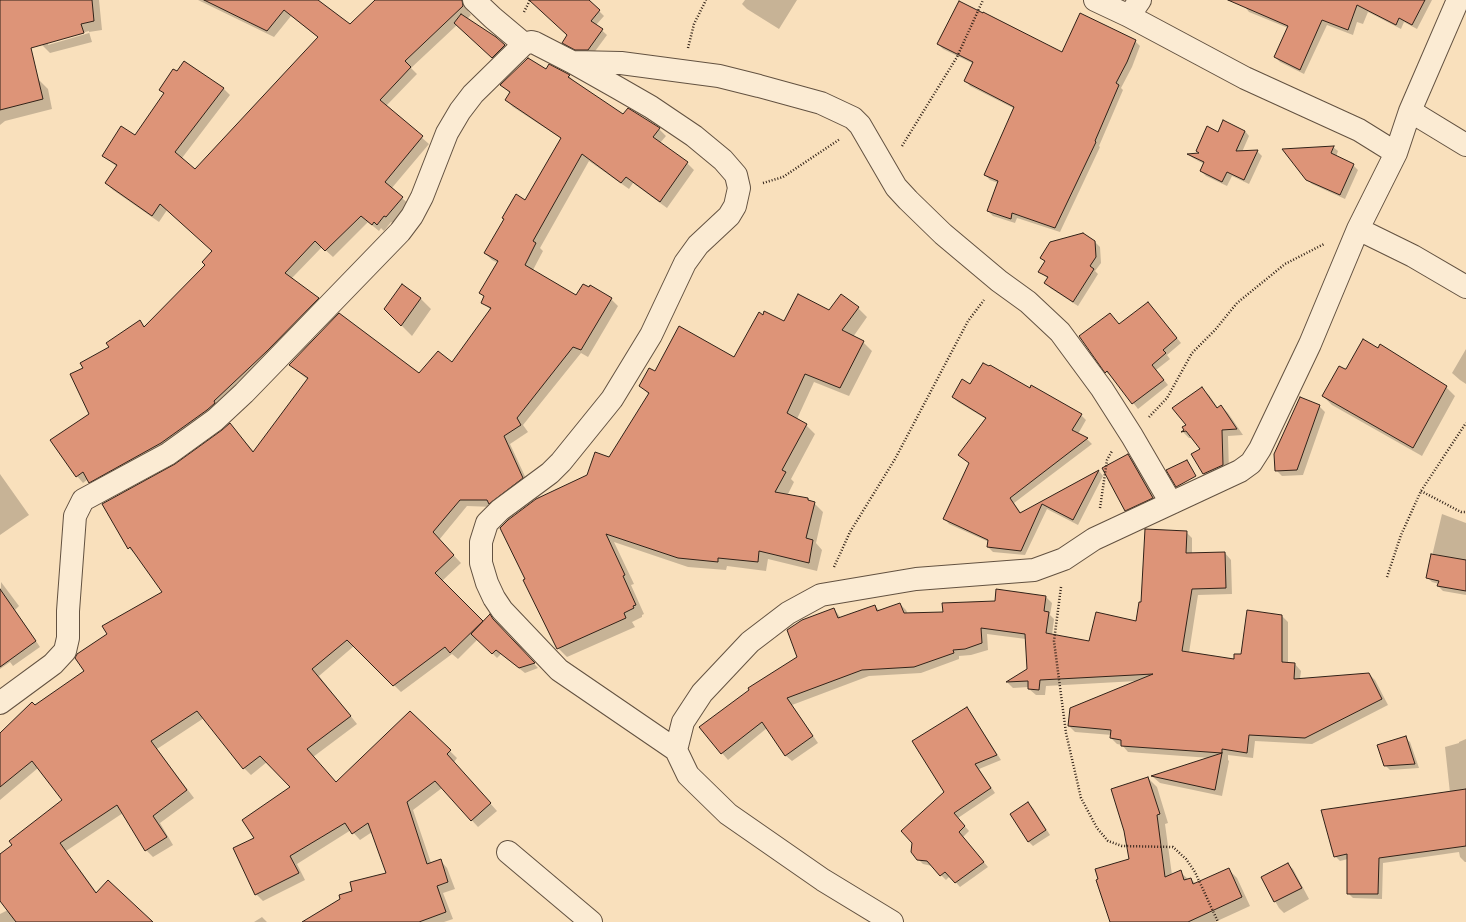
<!DOCTYPE html>
<html>
<head>
<meta charset="utf-8">
<style>
  body { margin:0 }
  canvas { display:block; background:#f9e0bc }
</style>
</head>
<body>
<canvas width="1466" height="922"></canvas>
<script>
const context = document.querySelector('canvas').getContext('2d');
context.lineJoin = 'round';
function paint(path, color) { context.fillStyle = color; context.fill(path, 'evenodd'); }
const toPath = rows => new Path2D(rows.map(r => 'M' + r).join(''));
function stroke(path, color, width, dash) { context.strokeStyle = color; context.lineWidth = width; context.lineCap = dash ? 'butt' : 'round'; context.setLineDash(dash || []); context.stroke(path); }
paint(toPath([
  [0,0,12,0,38,79,48,89,52,109,5,121,0,125],
  [37,0,99,0,102,30,89,32,92,42,50,53,42,45],
  [89,31,89,33,48,45,48,42],
  [198,0,316,0,350,26,377,0,470,0,468,4,468,11,471,15,467,19,495,37,509,50,497,62,457,25,411,68,417,74,386,106,429,144,391,189,409,204,393,223,391,222,384,231,381,228,379,231,368,222,333,257,322,247,291,279,318,299,324,305,220,408,96,489,88,479,83,483,77,476,90,414,85,368,139,321,145,327,206,265,213,251,167,210,159,222,113,190,106,183,117,167,103,156,136,137,164,94,161,90,223,88,230,95,182,158,195,170,319,38,291,16,274,37],
  [530,0,588,0,604,16,596,25,607,35,593,54,581,54,568,47,563,43,568,35],
  [745,0,797,0,779,29,747,9,742,4],
  [1247,0,1432,0,1417,29,1404,22,1401,29,1368,12,1363,24,1357,22,1353,35,1327,25,1304,74,1280,62,1275,57,1288,28,1249,12,1245,7],
  [1135,41,1140,46,1132,67,1121,88,1123,90,1099,146,1100,147,1060,232,1017,218,1015,223,993,216,988,211,998,183,990,180,985,175,1015,109,970,86,966,81,974,64,943,49,938,44,1062,54],
  [549,66,569,76,576,83,623,115,659,129,666,136,660,143,687,163,694,170,667,208,633,183,629,189,589,161,540,248,543,251,533,270,577,296,611,299,618,306,588,357,581,353,523,425,528,432,510,444,529,485,493,507,467,506,439,540,461,563,442,581,483,623,490,616,538,668,525,673,501,654,497,658,478,639,458,659,452,654,401,692,354,646,319,676,357,724,313,757,336,783,410,712,457,758,454,762,497,811,478,827,442,788,413,810,431,863,440,860,447,868,455,889,443,893,453,919,444,922,303,922,353,891,387,874,372,832,360,840,351,830,297,864,305,880,263,901,256,894,256,838,292,787,267,762,251,775,244,768,204,718,157,749,194,798,160,823,173,845,153,857,146,850,123,813,66,851,97,893,151,922,0,922,0,914,8,910,0,899,0,855,13,846,63,800,38,768,0,800,0,734,35,706,85,671,108,635,163,592,136,555,129,548,103,504,176,465,230,424,254,452,308,380,290,365,419,375,453,364,491,310,482,302,485,297,481,293,498,263,492,260,485,253,525,201,562,139,513,107,506,100,510,93,501,85,546,71],
  [1245,131,1249,136,1242,152,1257,151,1262,156,1249,184,1232,176,1227,186,1206,176,1201,171,1204,164,1193,158,1189,155,1200,154,1197,151],
  [1333,147,1338,151,1336,157,1353,165,1358,170,1345,199,1312,184,1306,179],
  [1095,242,1100,247,1101,263,1095,271,1098,274,1078,306,1050,288,1046,283,1048,279,1040,271],
  [402,285,421,299,431,309,412,336,385,309],
  [858,308,867,317,853,337,863,342,872,351,849,396,814,382,797,419,806,425,815,434,791,479,794,482,787,496,808,499,814,503,823,512,816,543,822,550,817,571,768,559,766,571,727,566,726,570,688,567,614,542,634,584,631,585,644,614,642,615,642,617,632,622,635,627,567,657,558,648,587,476,610,459,649,395,641,386,655,373,735,358,763,316,785,322,829,311],
  [1153,308,1181,343,1167,355,1170,359,1156,370,1168,385,1138,409,1111,375,1111,376,1106,372,1080,337,1120,325],
  [1466,349,1466,384,1460,380,1452,373],
  [1344,370,1446,387,1455,396,1422,456,1332,405,1323,396],
  [971,385,1030,390,1081,415,1086,420,1078,434,1087,439,1092,444,1014,503,1021,513,1099,471,1103,476,1078,525,1047,509,1025,555,993,552,988,547,989,542,949,524,945,519,970,464,959,455,986,419,958,402,953,397],
  [1202,389,1209,395,1218,408,1221,406,1228,413,1243,435,1228,436,1229,472,1210,480,1204,474,1192,454,1202,450,1192,438,1189,438,1183,432,1186,430],
  [1319,406,1325,412,1303,475,1282,476,1276,470],
  [1128,456,1133,460,1157,503,1131,515,1126,510],
  [0,474,29,515,0,535],
  [1442,514,1466,523,1466,595,1443,591,1438,586,1439,584,1432,582,1427,577],
  [1186,532,1192,538,1192,554,1225,553,1231,560,1232,594,1198,595,1189,653,1235,660,1242,655,1282,616,1288,622,1288,664,1295,664,1301,671,1300,679,1369,674,1375,680,1388,705,1312,744,1255,741,1253,758,1228,755,1228,760,1229,761,1222,796,1160,783,1153,777,1210,758,1128,752,1122,745,1117,744,1111,738,1112,735,1075,732,1069,726,1137,681,1046,686,1045,695,1036,695,1029,689,1029,687,1013,688,1007,682,1028,669,1026,639,987,634,988,650,971,655,959,656,959,659,921,673,869,676,792,705,818,743,792,761,785,755,767,728,728,760,722,753,798,658,834,609,841,618,875,606,880,611,900,604,906,610,908,614,944,613,995,602,1046,597,1052,603,1050,615,1054,619,1052,635,1090,642,1137,622,1142,603],
  [1,582,19,606,15,610,40,647,13,666,10,662,0,669],
  [967,708,971,713,1001,760,979,769,995,793,958,818,969,831,963,837,988,867,960,887,950,876,946,880,932,866,923,864,918,859,945,792],
  [1405,738,1410,742,1419,768,1390,770,1385,765],
  [1466,739,1466,862,1465,862,1460,857,1459,852,1383,863,1382,899,1353,898,1348,893,1348,859,1340,861,1335,856,1450,793,1445,747,1459,743,1459,742],
  [1148,778,1157,787,1168,823,1165,824,1172,875,1180,872,1188,879,1191,879,1196,884,1229,870,1237,878,1250,906,1215,922,1111,922,1130,859],
  [1028,803,1033,808,1050,835,1033,846,1028,841],
  [1288,864,1293,869,1309,899,1284,913,1279,908,1262,878],
  [262,917,267,922,254,922]
]), '#0003');
const building = toPath([
  [0,0,92,0,94,21,81,24,84,33,31,48,43,99,0,110,0,0],
  [204,0,318,0,350,24,375,0,462,0,463,6,405,61,411,67,380,100,423,136,385,182,403,197,386,217,384,216,377,225,374,222,372,225,361,216,325,251,315,241,285,273,319,298,267,351,214,401,215,403,207,410,161,443,89,483,83,472,76,477,50,440,89,414,70,374,83,368,80,363,109,347,106,343,140,320,144,327,205,265,202,262,212,251,160,204,152,216,105,183,117,165,102,156,121,126,135,135,164,93,159,90,173,69,177,71,184,61,224,88,175,152,195,169,318,37,284,10,267,31,204,0],
  [529,0,589,0,600,10,591,21,603,29,588,50,575,50,562,43,567,35,529,0],
  [1228,0,1425,0,1412,25,1399,18,1396,25,1357,5,1348,30,1322,20,1300,70,1274,57,1288,26,1228,0],
  [959,1,983,13,983,12,1062,52,1080,13,1136,40,1127,62,1116,83,1119,85,1095,141,1096,142,1055,228,1012,213,1011,219,987,211,998,181,984,175,1014,107,964,81,973,62,937,44,959,1],
  [461,14,496,37,505,45,492,58,454,23,461,14],
  [528,58,546,69,549,64,570,75,568,77,623,114,628,108,660,128,653,137,688,162,660,202,626,177,621,183,582,154,533,241,536,243,525,265,576,295,583,284,589,287,590,285,612,298,581,350,573,347,517,418,521,425,504,436,523,478,489,504,487,500,460,500,433,532,454,555,435,573,483,621,450,653,445,647,393,686,347,640,312,669,351,716,307,749,336,782,410,711,451,750,447,754,491,803,471,821,435,781,407,802,427,864,441,859,448,882,437,886,446,912,419,922,302,922,340,899,339,895,352,891,350,882,386,873,368,823,352,834,345,823,290,856,299,873,255,895,233,848,254,838,242,820,290,787,260,756,243,769,197,711,151,741,187,790,153,816,167,837,145,851,117,805,60,843,96,893,108,880,153,922,16,922,0,901,0,854,12,845,9,841,62,800,32,761,0,787,0,733,32,702,35,705,84,671,75,658,77,654,107,634,102,626,162,592,130,547,128,549,102,504,175,464,222,430,230,423,253,452,308,378,289,365,339,313,419,373,438,351,452,362,491,308,481,303,484,296,479,293,498,261,484,253,504,219,502,218,516,194,525,200,561,138,505,100,510,92,500,85,528,58],
  [1223,120,1245,131,1236,151,1258,150,1244,180,1227,172,1222,182,1200,171,1204,162,1187,154,1199,153,1196,151,1207,126,1218,132,1223,120],
  [1334,146,1331,153,1354,164,1340,195,1306,180,1282,149,1334,146],
  [1083,233,1095,241,1096,257,1090,266,1094,269,1073,302,1044,283,1048,277,1038,272,1045,261,1040,258,1050,242,1083,233],
  [402,284,421,298,401,326,384,309,402,284],
  [798,294,829,310,841,294,859,307,842,330,864,341,840,388,805,374,787,413,807,424,782,470,786,472,775,492,808,498,808,500,815,502,806,538,813,540,809,563,759,551,758,562,718,558,718,562,678,558,606,534,625,575,623,576,636,605,633,606,634,608,624,613,626,618,557,649,523,580,525,579,500,528,508,520,536,499,587,475,595,452,609,457,649,393,639,386,649,368,655,371,679,326,734,357,759,312,763,315,764,311,784,321,798,294],
  [1148,302,1177,338,1163,350,1166,353,1152,365,1164,380,1132,404,1107,371,1105,373,1079,336,1110,313,1119,324,1148,302],
  [1363,339,1378,348,1380,344,1447,386,1413,448,1322,396,1339,366,1345,369,1346,369,1363,339],
  [983,363,989,366,990,365,1030,388,1031,385,1082,414,1072,430,1088,438,1010,498,1020,513,1099,470,1073,520,1042,504,1021,551,987,547,988,540,943,519,969,463,958,455,986,418,952,397,962,379,970,384,983,363],
  [1202,387,1217,408,1221,405,1237,429,1222,430,1223,465,1203,474,1191,454,1200,449,1186,431,1181,432,1184,430,1182,427,1186,425,1172,408,1202,387],
  [1300,397,1320,405,1297,470,1275,471,1274,454,1300,397],
  [1128,454,1153,498,1125,511,1102,468,1128,454],
  [1187,460,1196,476,1176,487,1166,470,1187,460],
  [1145,529,1187,531,1186,553,1225,552,1226,588,1192,589,1182,651,1234,659,1234,654,1241,654,1247,610,1282,615,1282,662,1295,663,1294,679,1369,673,1382,699,1305,738,1249,735,1247,753,1222,749,1222,753,1121,746,1121,740,1110,738,1111,730,1068,726,1070,708,1153,674,1040,680,1039,690,1028,689,1028,681,1006,682,1027,669,1025,634,981,628,982,643,965,649,953,650,954,653,914,667,862,670,787,698,813,736,785,756,762,722,721,754,699,727,749,690,748,688,797,657,787,630,802,620,834,608,838,618,875,605,877,611,900,603,904,613,943,612,942,603,995,601,996,589,1046,596,1044,611,1049,612,1046,633,1089,641,1096,612,1136,621,1139,602,1141,602,1145,529],
  [1431,554,1466,560,1466,591,1437,586,1439,581,1426,578,1431,554],
  [0,589,36,641,0,667,0,589],
  [490,614,493,619,535,663,519,668,496,650,492,654,471,634,490,614],
  [967,707,997,755,975,764,991,788,954,813,965,826,959,832,984,862,955,883,945,872,940,876,927,861,917,860,911,852,912,843,901,831,944,792,912,741,967,707],
  [1406,736,1415,764,1384,766,1377,745,1406,736],
  [1222,753,1215,790,1151,776,1222,753],
  [1148,777,1160,814,1157,815,1165,877,1181,870,1184,880,1191,878,1193,884,1229,868,1242,897,1188,922,1110,922,1096,880,1098,879,1095,869,1129,859,1124,831,1111,789,1148,777],
  [1466,789,1466,846,1379,858,1378,894,1347,894,1347,854,1334,857,1321,810,1466,789],
  [1028,802,1046,830,1028,842,1010,814,1028,802],
  [1288,863,1302,888,1274,902,1261,877,1288,863]
]);
paint(building, '#dd9478');
stroke(building, '#312218', 1);
const minor = toPath([
  [474,0,493,18,524,44],
  [1095,0,1129,16,1245,78,1359,130,1396,153],
  [1129,16,1140,0],
  [574,62,621,63,719,76,759,86,821,103,853,118,860,125,896,187,908,200,943,234,999,281,1028,302,1060,332,1102,389,1132,436,1171,503],
  [1410,111,1466,145],
  [1358,229,1413,256,1466,287],
  [0,703,53,664,65,651,68,638,68,611,75,516,83,500,168,454,215,420,244,393,338,296,400,232,412,216,422,197,447,133,460,111,473,94,524,44,531,42,535,43,572,62,618,88,651,107,694,136,723,160,736,175,739,188,735,206,729,216,698,245,685,263,651,335,612,399,561,462,550,473,500,510,487,523,481,542,481,563,487,583,494,598,502,610,559,670,676,750],
  [508,852,591,922],
  [892,922,823,880,728,814,688,775,676,750,683,722,702,693,750,642,788,613,821,595,916,579,1034,570,1064,559,1094,539,1240,471,1251,463,1260,449,1310,344,1358,229,1396,153,1410,111,1458,0]
]);
stroke(minor, '#635241', 24);
stroke(toPath([
  [524,12,530,0],
  [688,48,694,24,706,0],
  [902,146,957,57,983,0],
  [763,183,783,177,840,139],
  [1149,417,1167,398,1192,353,1215,330,1237,303,1285,264,1324,244],
  [1421,491,1461,512,1466,512],
  [1100,508,1107,460,1112,451],
  [834,567,850,532,895,459,968,321,984,300],
  [1387,577,1401,535,1421,491,1466,423],
  [1061,587,1054,641,1066,733,1081,798,1097,828,1108,841,1122,846,1173,847,1186,859,1195,872,1218,922]
]), '#312218', 2.5, [1, 2]);
stroke(minor, '#fbebd3', 22);
</script>
</body>
</html>
